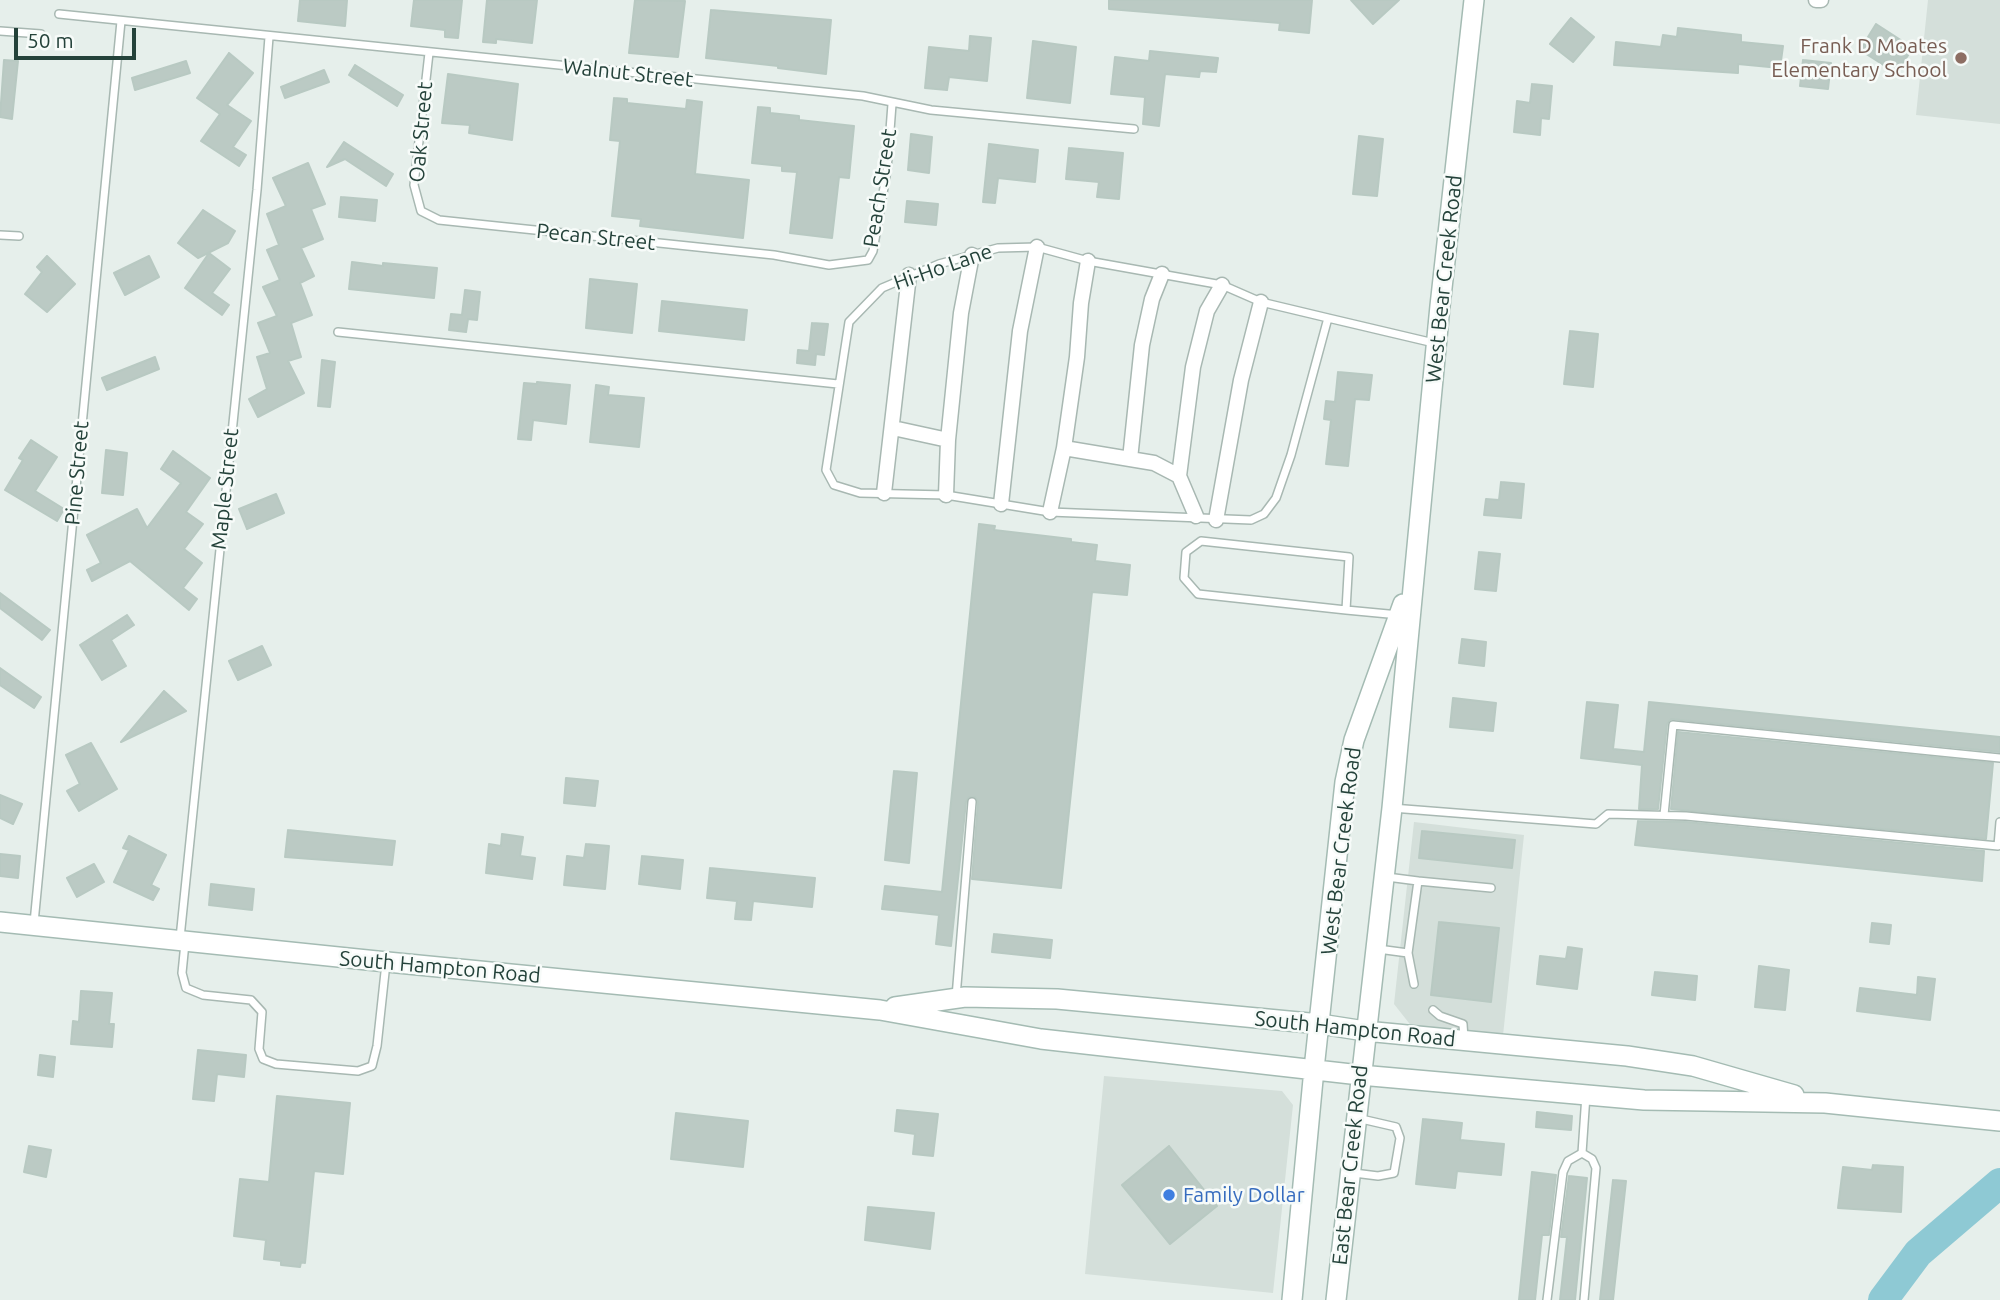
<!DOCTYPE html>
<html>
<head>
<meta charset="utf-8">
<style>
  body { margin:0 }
  #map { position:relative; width:2000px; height:1300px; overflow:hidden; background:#e6efeb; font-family:Ubuntu,sans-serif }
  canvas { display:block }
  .scale { position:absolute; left:14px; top:28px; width:122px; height:32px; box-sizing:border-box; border:4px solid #24423a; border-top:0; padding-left:9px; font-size:21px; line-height:24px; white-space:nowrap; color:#24423a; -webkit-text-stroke:5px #f7fbf9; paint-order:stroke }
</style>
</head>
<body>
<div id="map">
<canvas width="2000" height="1300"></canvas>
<div class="scale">50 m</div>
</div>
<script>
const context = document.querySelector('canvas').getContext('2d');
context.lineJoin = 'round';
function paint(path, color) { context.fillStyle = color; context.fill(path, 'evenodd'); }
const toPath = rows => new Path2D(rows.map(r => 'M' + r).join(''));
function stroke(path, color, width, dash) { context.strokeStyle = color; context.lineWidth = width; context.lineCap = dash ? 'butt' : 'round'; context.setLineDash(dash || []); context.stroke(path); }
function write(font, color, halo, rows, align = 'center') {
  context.font = font + ' Ubuntu,sans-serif'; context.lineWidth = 5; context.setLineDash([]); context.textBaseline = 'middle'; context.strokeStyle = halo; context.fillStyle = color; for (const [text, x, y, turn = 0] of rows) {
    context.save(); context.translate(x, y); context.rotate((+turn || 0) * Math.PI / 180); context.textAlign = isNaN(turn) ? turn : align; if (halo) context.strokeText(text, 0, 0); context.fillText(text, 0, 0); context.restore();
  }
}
paint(toPath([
  [1928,0,2000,0,2000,124,1916,115],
  [1414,822,1524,835,1502,1045,1420,1037,1394,1004],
  [1104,1076,1282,1091,1293,1105,1273,1293,1085,1274]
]), '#d4dfda');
stroke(toPath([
  [1883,1300,1918,1253,2000,1183]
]), '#8ec9d4', 30);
const building = toPath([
  [300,0,347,0,345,26,298,21,300,0],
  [414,0,462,0,458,38,445,37,445,30,411,26,414,0],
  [487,0,537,0,532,43,496,39,496,43,483,42,487,0],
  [635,0,685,1,678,57,629,53,635,0],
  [1109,0,1312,0,1309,33,1279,30,1280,23,1109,9,1109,0],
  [1351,0,1399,0,1373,24,1351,0],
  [711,10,831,20,826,74,778,68,778,66,706,58,711,10],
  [1571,18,1594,37,1573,62,1550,44,1571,18],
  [1876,24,1913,48,1896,73,1860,50,1876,24],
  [1678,28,1741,35,1741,42,1783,46,1780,68,1738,64,1738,73,1614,65,1616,42,1661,47,1663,35,1677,37,1678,28],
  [970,36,991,38,987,81,949,77,947,90,925,88,929,47,969,51,970,36],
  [1033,41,1076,47,1070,103,1027,98,1033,41],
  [1150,51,1218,58,1216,72,1200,71,1199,77,1165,74,1159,126,1143,124,1145,97,1111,94,1115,57,1149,61,1150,51],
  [229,53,253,73,227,105,251,121,233,147,246,155,239,166,201,141,220,114,197,98,229,53],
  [4,60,18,61,12,119,0,117,4,60],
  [1803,60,1831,63,1828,89,1800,86,1803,60],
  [186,61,190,73,135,90,132,78,186,61],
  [355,65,403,95,397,106,349,75,355,65],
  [324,70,329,82,285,98,281,87,324,70],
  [448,74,518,84,512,140,469,133,470,125,442,123,448,74],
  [1532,84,1552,86,1549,119,1541,118,1540,135,1514,132,1517,101,1530,103,1532,84],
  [614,98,627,99,627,103,686,109,687,100,702,102,695,174,749,180,743,238,640,226,641,219,612,216,620,141,610,140,614,98],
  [758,107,770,108,770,113,799,116,799,120,854,126,849,178,839,177,832,238,790,233,797,172,782,171,782,166,752,163,758,107],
  [911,134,932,137,929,173,908,170,911,134],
  [1359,136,1383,139,1377,196,1353,194,1359,136],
  [344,142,393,174,386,186,345,159,327,167,344,142],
  [989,144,1038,150,1035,182,998,178,995,203,983,202,989,144],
  [1069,148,1123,153,1119,199,1097,197,1099,182,1066,179,1069,148],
  [308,163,325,204,311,209,323,239,301,248,314,276,300,283,312,315,291,323,301,357,288,361,304,393,258,417,249,399,267,389,257,357,270,353,258,323,277,316,263,287,280,280,267,250,279,245,267,214,286,206,273,178,308,163],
  [341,197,377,200,375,221,339,217,341,197],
  [907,201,938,204,936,225,905,222,907,201],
  [203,210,235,231,228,243,198,258,178,243,203,210],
  [209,253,230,269,212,293,229,305,222,315,185,288,209,253],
  [47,256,75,284,47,312,25,294,42,272,37,267,47,256],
  [149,256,159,277,125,295,114,273,149,256],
  [352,262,383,266,383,263,437,268,434,298,349,289,352,262],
  [590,279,637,284,632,333,586,328,590,279],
  [465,290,480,292,477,320,468,319,466,332,449,330,451,314,462,315,465,290],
  [662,301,747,310,744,340,659,331,662,301],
  [812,323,828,324,824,355,816,354,815,365,797,363,798,350,809,351,812,323],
  [1570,331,1598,334,1593,387,1564,384,1570,331],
  [155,357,159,369,107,390,102,378,155,357],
  [322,360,335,362,330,407,318,406,322,360],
  [1338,372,1372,375,1369,400,1355,399,1348,466,1326,464,1331,420,1324,419,1326,401,1335,402,1338,372],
  [537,382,570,385,566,424,533,420,531,440,518,439,524,383,537,384,537,382],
  [596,385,609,387,608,395,644,398,639,447,590,442,596,385],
  [31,440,57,457,35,491,64,509,57,521,5,490,23,460,19,458,31,440],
  [106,450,127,453,123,495,102,493,106,450],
  [173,451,210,478,186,512,203,524,184,549,202,563,183,588,197,599,189,610,130,561,92,581,87,570,101,563,87,535,137,509,147,528,181,483,161,469,173,451],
  [1501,482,1524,484,1521,518,1484,515,1486,499,1499,500,1501,482],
  [276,494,284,513,247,529,239,509,276,494],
  [979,524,995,526,994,530,1071,539,1071,542,1097,545,1095,561,1130,565,1127,595,1092,592,1061,888,972,879,978,802,975,797,969,797,966,802,951,946,936,944,939,915,882,909,885,886,942,892,979,524],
  [1479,552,1500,554,1496,591,1475,589,1479,552],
  [0,593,50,630,42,640,0,608,0,593],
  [127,615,134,625,111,640,126,666,102,680,80,645,127,615],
  [1462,639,1486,642,1484,666,1459,663,1462,639],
  [262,646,271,665,238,680,229,661,262,646],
  [0,668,41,697,34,708,0,685,0,668],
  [164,691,186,711,121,742,164,691],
  [1453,698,1496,703,1493,731,1450,727,1453,698],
  [1587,702,1618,705,1613,749,1644,752,1649,702,2000,737,2000,752,1671,719,1667,724,1658,809,1639,809,1642,765,1581,758,1587,702],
  [1678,732,1993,763,1986,839,1671,809,1678,732],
  [91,743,117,789,79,811,67,791,80,784,66,755,91,743],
  [894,771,917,773,909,863,885,860,894,771],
  [566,778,598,781,595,806,564,803,566,778],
  [0,795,22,804,13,824,0,818,0,795],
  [1638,821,1686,822,1984,851,1982,881,1635,845,1638,821],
  [288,830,395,841,392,865,285,857,288,830],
  [1422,831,1515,840,1512,868,1419,858,1422,831],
  [502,834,523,837,520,856,535,858,532,879,486,873,489,844,501,846,502,834],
  [129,836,166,855,151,885,159,889,153,900,114,882,129,850,123,848,129,836],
  [586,844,609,846,605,889,564,885,567,856,584,858,586,844],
  [0,854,20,856,18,878,0,876,0,854],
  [642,856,683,860,680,889,639,884,642,856],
  [94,864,104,882,77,897,67,878,94,864],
  [710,868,815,878,812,907,753,901,751,920,735,919,737,901,707,898,710,868],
  [211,884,254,889,252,910,209,905,211,884],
  [1439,922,1499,928,1491,1002,1431,995,1439,922],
  [1872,923,1891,925,1889,944,1870,942,1872,923],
  [994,934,1052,940,1050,958,992,952,994,934],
  [1568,947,1582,949,1577,989,1537,984,1540,956,1566,959,1568,947],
  [1759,966,1789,970,1785,1010,1755,1007,1759,966],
  [1655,972,1697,976,1695,1000,1652,995,1655,972],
  [1918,977,1935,979,1930,1020,1857,1011,1860,988,1917,995,1918,977],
  [81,991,112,993,109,1024,114,1024,112,1047,71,1044,73,1021,79,1022,81,991],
  [198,1050,246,1055,244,1077,217,1074,214,1101,193,1099,198,1050],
  [40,1055,55,1057,53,1077,38,1075,40,1055],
  [277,1096,350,1103,343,1174,314,1171,305,1263,301,1262,300,1267,281,1265,281,1261,264,1259,266,1240,234,1236,240,1179,269,1182,277,1096],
  [897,1110,938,1114,933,1156,913,1154,915,1134,895,1131,897,1110],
  [1537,1112,1572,1116,1571,1130,1536,1127,1537,1112],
  [676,1113,748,1121,743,1167,671,1159,676,1113],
  [1423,1119,1462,1123,1460,1140,1504,1144,1501,1175,1457,1171,1455,1188,1416,1184,1423,1119],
  [29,1146,51,1150,46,1177,24,1172,29,1146],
  [1169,1146,1217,1206,1170,1244,1122,1185,1169,1146],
  [1873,1165,1903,1167,1901,1212,1838,1208,1843,1167,1872,1170,1873,1165],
  [1532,1172,1556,1175,1549,1235,1542,1235,1535,1300,1519,1300,1532,1172],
  [1569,1176,1587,1178,1575,1300,1560,1300,1567,1237,1561,1237,1569,1176],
  [1613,1180,1626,1181,1613,1300,1600,1300,1613,1180],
  [868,1207,934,1213,930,1249,865,1240,868,1207]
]);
paint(building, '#bbcac4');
stroke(building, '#b8c9c2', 2);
const lane = toPath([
  [59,14,863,96,931,110,1134,129],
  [0,31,41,34],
  [429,53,414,185,421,211,439,220,774,255,829,265,868,260,873,251,887,170,892,104],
  [0,235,19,236],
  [1328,318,1291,455,1276,498,1264,514,1251,520,1050,512,946,495,860,493,834,485,826,470,849,322,882,288,939,264,998,248,1037,247,1088,261,1222,285,1261,302,1328,318,1434,343],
  [338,332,838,384],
  [1346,610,1349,557,1201,541,1186,552,1184,578,1198,594,1346,610,1399,615],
  [1392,808,1596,824,1608,814,1686,816,1998,846,2000,822],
  [1664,815,1673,725,2000,758],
  [1387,877,1418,881,1408,953],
  [1418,881,1491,888],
  [34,923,121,21],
  [180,938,257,190,269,37],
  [185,943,182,973,186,988,203,995,251,1000,262,1012,259,1049,263,1059,276,1064,358,1071,372,1066,377,1046,386,963],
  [1378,949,1408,953,1414,984],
  [956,997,972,802],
  [1433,1010,1440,1016,1463,1024,1464,1039],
  [1582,1153,1592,1159,1596,1168,1584,1300],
  [1582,1153,1586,1095],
  [1354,1173,1378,1176,1394,1173,1400,1138,1396,1127,1357,1118],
  [1547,1300,1563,1172,1568,1161,1582,1153]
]);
const street = toPath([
  [1816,0,1821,0],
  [893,428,948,440],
  [1064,448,1154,463,1179,476],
  [1130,459,1142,345,1152,299,1162,274],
  [884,493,909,275],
  [946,495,948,440,961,313,972,255],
  [1001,504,1020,331,1037,247],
  [1050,512,1064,448,1077,357,1081,303,1088,261],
  [1196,516,1179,476,1193,367,1207,311,1222,285],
  [1216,520,1241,380,1261,302]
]);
const secondary = toPath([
  [0,922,377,961,880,1010,1041,1039,1360,1075,1644,1100,1825,1103,2000,1121],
  [895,1007,965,997,1057,999,1320,1024,1365,1031,1627,1056,1693,1066,1794,1095],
  [1292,1300,1314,1069,1345,782,1354,740,1403,604],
  [1336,1300,1392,808,1440,306,1474,0]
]);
stroke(lane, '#a8b8b2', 10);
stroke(street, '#a8b8b2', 17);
stroke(secondary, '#a4bbb3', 22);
stroke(lane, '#fff', 7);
stroke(street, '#fff', 14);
stroke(secondary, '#fff', 19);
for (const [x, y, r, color] of [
  [1961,58,7,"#8d6e63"],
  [1169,1195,7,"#3f7fe0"]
]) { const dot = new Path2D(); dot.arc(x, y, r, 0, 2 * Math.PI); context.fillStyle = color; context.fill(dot); stroke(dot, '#f7fbf9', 2.5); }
write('21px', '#785e54', '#f7fbf9', [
  ["Frank D Moates",1947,46],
  ["Elementary School",1947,70]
], 'right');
write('21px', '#24423a', '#f7fbf9', [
  ["Walnut Street",628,73,6],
  ["Oak Street",421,132,-85],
  ["Peach Street",880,188,-81],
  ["Pecan Street",596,237,6],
  ["Hi-Ho Lane",943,267,-19],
  ["West Bear Creek Road",1444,279,-84],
  ["Pine Street",77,473,-85],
  ["Maple Street",225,489,-84],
  ["West Bear Creek Road",1341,851,-83],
  ["South Hampton Road",440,967,5],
  ["South Hampton Road",1355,1029,6],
  ["East Bear Creek Road",1350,1165,-84]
]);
write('21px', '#366cbe', '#f7fbf9', [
  ["Family Dollar",1183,1195]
], 'left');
</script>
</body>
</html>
